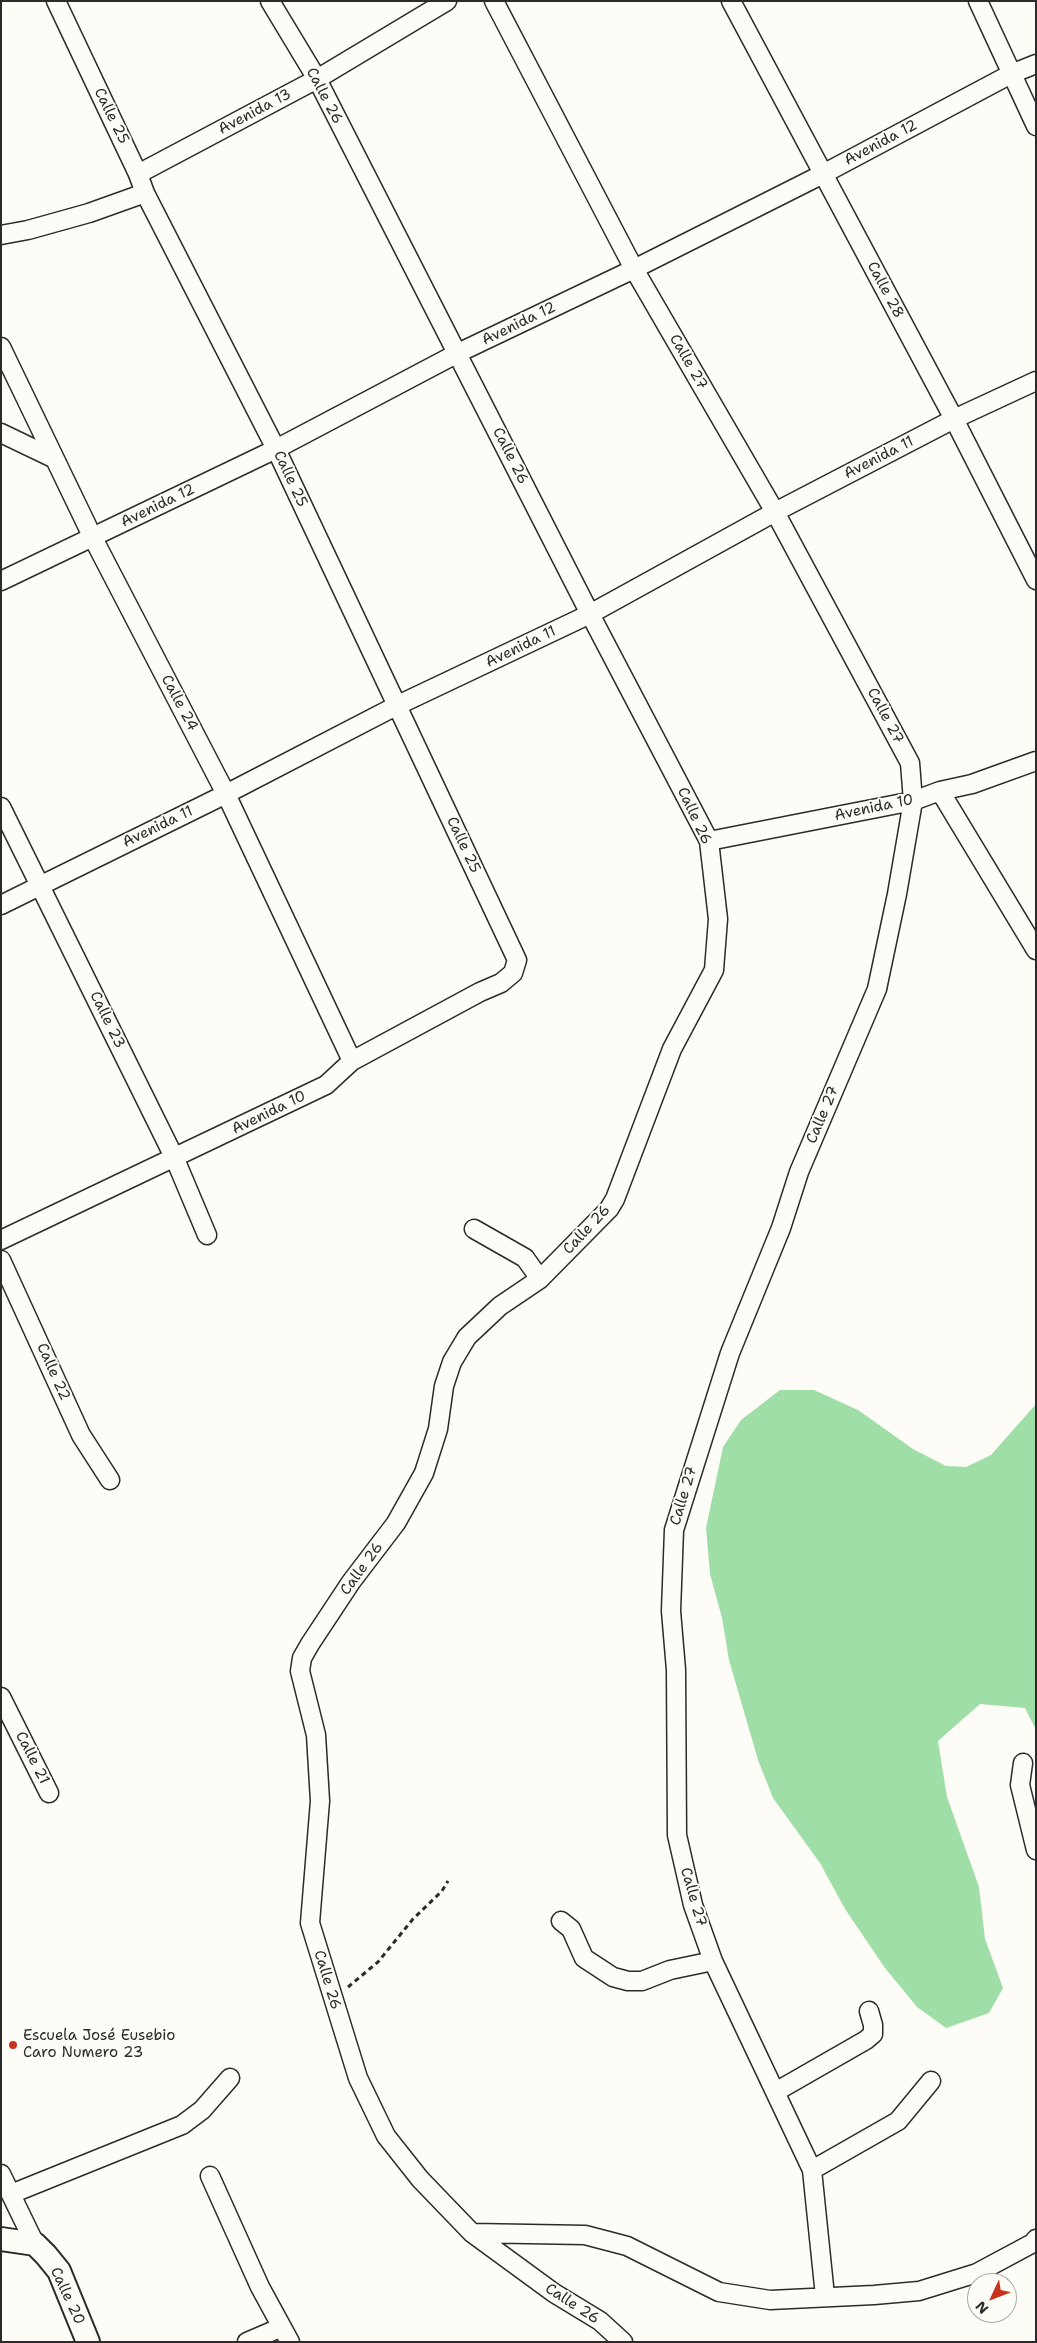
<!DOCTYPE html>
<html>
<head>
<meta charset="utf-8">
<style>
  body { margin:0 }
  #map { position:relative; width:1037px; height:2343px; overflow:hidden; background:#fdfcf7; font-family:"Shantell Sans",sans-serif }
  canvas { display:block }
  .frame { position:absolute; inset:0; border:2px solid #2b2b2b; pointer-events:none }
  .north { position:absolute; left:967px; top:2273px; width:50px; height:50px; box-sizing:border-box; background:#fdfcf7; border:1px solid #a9a8a5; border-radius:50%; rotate:227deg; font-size:14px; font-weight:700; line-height:20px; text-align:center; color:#2b2b2b }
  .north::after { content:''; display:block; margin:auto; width:18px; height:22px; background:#c8321e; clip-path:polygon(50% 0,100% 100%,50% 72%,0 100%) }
</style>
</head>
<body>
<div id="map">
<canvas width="1037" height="2343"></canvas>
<div class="frame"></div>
<div class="north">N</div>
</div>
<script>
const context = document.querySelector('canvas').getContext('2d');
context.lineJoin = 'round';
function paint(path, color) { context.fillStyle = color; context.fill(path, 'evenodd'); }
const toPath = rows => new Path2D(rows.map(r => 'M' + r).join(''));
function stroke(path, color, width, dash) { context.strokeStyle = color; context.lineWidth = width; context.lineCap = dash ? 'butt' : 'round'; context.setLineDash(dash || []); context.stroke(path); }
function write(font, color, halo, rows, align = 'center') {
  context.font = font + ' "Shantell Sans",sans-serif'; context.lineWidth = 4; context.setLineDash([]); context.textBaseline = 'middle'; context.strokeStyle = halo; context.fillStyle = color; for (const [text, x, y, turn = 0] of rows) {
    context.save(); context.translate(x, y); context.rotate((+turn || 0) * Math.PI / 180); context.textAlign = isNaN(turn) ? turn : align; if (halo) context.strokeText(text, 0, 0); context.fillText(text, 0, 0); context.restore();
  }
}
paint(toPath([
  [780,1390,814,1390,858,1410,913,1449,946,1466,966,1467,991,1455,1036,1404,1036,1730,1025,1708,980,1704,938,1741,947,1797,979,1887,985,1939,1003,1988,989,2013,946,2028,917,2007,885,1968,845,1909,820,1863,773,1798,758,1760,729,1660,722,1618,710,1574,706,1528,723,1447,741,1420]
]), '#9fdea7');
const minor = toPath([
  [270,1,317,79,590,614,709,841,718,919,714,970,672,1049,615,1199,609,1209,540,1279,500,1306,467,1337,452,1362,444,1386,438,1429,424,1473,396,1523,351,1582,310,1644,302,1658,300,1671,316,1735,320,1801,310,1923,358,2078,386,2136,420,2179,472,2233,554,2293,600,2321,623,2342],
  [494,1,634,269,775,512,910,763,913,801,897,894,877,989,799,1172,781,1228,730,1353,674,1530,671,1611,676,1670,677,1835,693,1905,713,1961,812,2170,825,2296],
  [731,1,954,419,1036,580],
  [978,1,1036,126],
  [138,174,317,79,447,1],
  [1,235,28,230,89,213,145,193],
  [1,347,93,538,226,794,352,1061],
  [1,433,53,458],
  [1,581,276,449,458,353,634,269,823,174,1011,74,1036,64],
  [940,791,1036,950],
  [1,807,175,1159,207,1235],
  [709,841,913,801,940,791,972,784,1036,761],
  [1,905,226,794,396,706,590,614,775,512,954,419,1036,381],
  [474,1229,525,1258,540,1279],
  [1,1240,326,1085,352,1061,480,992,501,983,513,973,517,960,276,449,145,193,138,174,56,1],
  [1,1260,81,1435,110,1480],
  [1,1697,49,1793],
  [1023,1763,1020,1785,1036,1850],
  [561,1921,571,1929,584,1958,613,1977,628,1981,642,1981,670,1970,713,1961],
  [777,2091,866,2040,873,2034,873,2025,869,2011],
  [812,2170,898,2121,931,2081],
  [1,2174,35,2244],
  [210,2176,260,2287,290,2342],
  [11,2194,182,2125,202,2110,230,2078],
  [472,2233,585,2235,627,2246,719,2292,770,2300,874,2295,919,2291,977,2273,1033,2243,1036,2239],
  [247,2342,282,2327]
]);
const tertiary = toPath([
  [1,2239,35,2244,46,2255,59,2271,88,2342]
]);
stroke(minor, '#2b2b2b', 21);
stroke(tertiary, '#2b2b2b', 26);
stroke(toPath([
  [348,1987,378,1962,413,1919,442,1891,448,1881]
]), '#2b2b2b', 3, [5, 4]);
stroke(minor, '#fdfcf7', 18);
stroke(tertiary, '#fdfcf7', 22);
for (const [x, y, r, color] of [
  [13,2045,5,"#c8321e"]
]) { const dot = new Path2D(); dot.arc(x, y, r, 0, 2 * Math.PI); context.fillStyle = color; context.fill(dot); stroke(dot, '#fdfcf7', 2); }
write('15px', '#2b2b2b', '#fdfcf7', [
  ["Calle 26",324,96,62],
  ["Avenida 13",255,112,-28],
  ["Calle 25",111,116,64],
  ["Avenida 12",881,143,-28],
  ["Calle 28",885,290,62],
  ["Avenida 12",519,324,-26],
  ["Calle 27",688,362,60],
  ["Calle 26",510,456,63],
  ["Avenida 11",879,458,-27],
  ["Calle 25",290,479,65],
  ["Avenida 12",158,506,-26],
  ["Avenida 11",521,647,-26],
  ["Calle 24",179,703,62],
  ["Calle 27",885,716,62],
  ["Avenida 10",874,808,-12],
  ["Calle 26",694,816,65],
  ["Avenida 11",158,827,-26],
  ["Calle 25",463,845,65],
  ["Calle 23",107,1020,64],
  ["Avenida 10",269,1113,-26],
  ["Calle 27",823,1115,-67],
  ["Calle 26",587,1230,-47],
  ["Calle 22",53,1372,66],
  ["Calle 27",684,1496,-73],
  ["Calle 26",362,1569,-54],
  ["Calle 21",32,1758,63],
  ["Calle 27",693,1897,74],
  ["Calle 26",327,1980,73],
  ["Calle 20",67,2296,65],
  ["Calle 26",572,2304,33]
]);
write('15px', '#2b2b2b', '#fdfcf7', [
  ["Escuela José Eusebio",23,2036],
  ["Caro Numero 23",23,2053]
], 'left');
</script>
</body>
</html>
